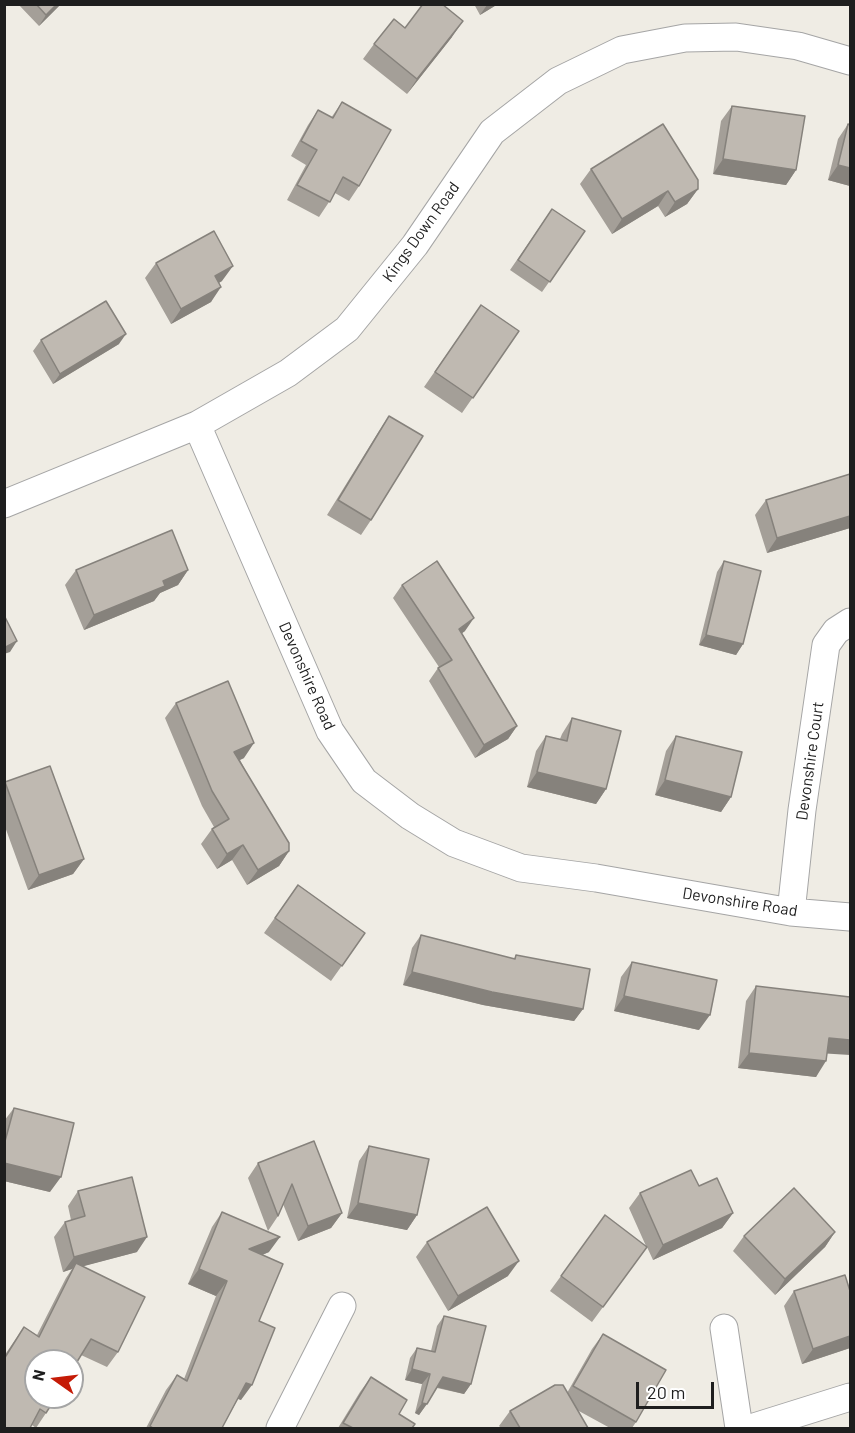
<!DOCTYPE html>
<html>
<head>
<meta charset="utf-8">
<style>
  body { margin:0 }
  #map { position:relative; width:855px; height:1433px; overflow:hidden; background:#efece4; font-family:Barlow,sans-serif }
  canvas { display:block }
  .frame { position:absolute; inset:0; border:6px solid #1e1e1e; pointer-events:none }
  .north { position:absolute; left:24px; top:1349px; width:60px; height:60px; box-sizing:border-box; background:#fff; border:2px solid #a5a5a5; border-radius:50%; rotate:284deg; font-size:16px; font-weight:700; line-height:24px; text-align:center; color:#1e1e1e }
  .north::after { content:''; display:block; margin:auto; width:21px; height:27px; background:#c51b07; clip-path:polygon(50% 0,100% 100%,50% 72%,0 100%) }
  .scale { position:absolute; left:636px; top:1382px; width:78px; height:27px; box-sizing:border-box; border:3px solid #1e1e1e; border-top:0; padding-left:8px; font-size:18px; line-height:21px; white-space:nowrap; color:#1e1e1e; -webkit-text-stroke:4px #fff; paint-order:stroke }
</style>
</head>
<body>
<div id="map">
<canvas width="855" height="1433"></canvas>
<div class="frame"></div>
<div class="north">N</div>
<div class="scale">20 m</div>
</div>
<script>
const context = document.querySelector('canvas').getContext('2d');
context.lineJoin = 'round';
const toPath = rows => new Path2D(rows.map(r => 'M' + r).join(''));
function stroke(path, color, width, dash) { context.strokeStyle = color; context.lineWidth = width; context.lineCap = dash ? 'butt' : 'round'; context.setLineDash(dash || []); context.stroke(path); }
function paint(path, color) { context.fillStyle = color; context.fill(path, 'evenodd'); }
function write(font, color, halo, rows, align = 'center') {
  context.font = font + ' Barlow,sans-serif'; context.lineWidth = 5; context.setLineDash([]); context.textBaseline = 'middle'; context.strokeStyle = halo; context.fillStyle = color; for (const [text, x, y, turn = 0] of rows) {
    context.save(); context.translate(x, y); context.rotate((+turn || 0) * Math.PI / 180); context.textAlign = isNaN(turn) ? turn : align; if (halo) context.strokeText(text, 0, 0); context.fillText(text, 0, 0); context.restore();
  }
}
const street = toPath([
  [197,425,330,731,364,781,410,816,454,843,521,868,596,878,791,912,850,917],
  [4,504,197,425,288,373,347,329,415,245,492,132,558,81,622,50,685,38,736,37,798,46,850,61],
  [791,912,802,810,826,645,836,631,850,622],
  [724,1328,739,1428],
  [280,1428,342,1306],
  [751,1428,850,1397]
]);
stroke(street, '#a5a5a5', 29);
stroke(street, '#fff', 27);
paint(toPath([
  [18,4,61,4,39,26],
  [474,4,498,4,480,15],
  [405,28,452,37,407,94,363,59,374,44],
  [342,102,359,186,349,201,335,193,319,217,287,200,306,165,291,156,308,125,318,110,331,118],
  [732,106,796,170,786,185,713,174,721,121],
  [848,124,850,125,850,186,828,180,838,139],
  [591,169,698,189,687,204,665,217,658,206,612,234,580,184],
  [552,209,585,231,542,292,510,270],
  [156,263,222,281,219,283,211,302,171,324,145,278],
  [481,305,519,331,462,413,424,387],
  [41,340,119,344,53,384,33,351],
  [389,416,371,520,361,535,327,515,379,431],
  [850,474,850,528,767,553,755,515,766,500],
  [724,561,743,644,736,655,699,645,717,572],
  [76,570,188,570,178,585,160,593,154,601,84,630,65,585],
  [402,585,465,631,462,633,517,726,508,739,475,758,429,681,438,668,439,667,393,598],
  [176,703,244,758,240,760,289,851,279,866,247,885,232,860,217,869,201,844,212,829,214,827,202,806,165,718],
  [572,718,606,789,596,804,527,787,536,751,546,736,560,739,562,734],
  [676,736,731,797,721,812,655,795,666,751],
  [5,782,84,859,73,874,28,890,4,824],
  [298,885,365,933,331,981,264,933],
  [421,935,514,959,516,955,583,1009,574,1021,483,1005,403,985,412,948],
  [632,962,699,1030,614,1011,621,977],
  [756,986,827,1054,816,1077,738,1068,746,1001],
  [14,1108,50,1192,4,1181,4,1121],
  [369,1146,417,1215,407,1230,347,1218,359,1161],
  [258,1163,342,1213,331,1228,298,1241,283,1204,278,1216,268,1231,248,1178],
  [699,1186,733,1213,722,1228,653,1260,647,1247,592,1322,550,1291,561,1276,646,1246,629,1208,640,1193],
  [78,1191,137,1252,83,1266,118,1352,107,1367,81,1355,46,1413,36,1428,32,1425,4,1428,4,1356,24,1327,37,1335,66,1278,72,1269,63,1272,54,1237,65,1222,71,1220,68,1206],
  [222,1212,269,1252,262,1255,259,1321,241,1400,238,1399,222,1428,146,1428,166,1390,177,1375,184,1379,216,1296,188,1284,212,1227],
  [835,1232,825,1247,775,1295,733,1251,744,1236],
  [427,1242,508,1276,448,1311,416,1257],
  [794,1291,850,1348,802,1364,784,1306],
  [444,1316,471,1384,464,1394,437,1388,419,1415,415,1413,422,1384,405,1380,410,1358,417,1348,431,1351,437,1326],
  [603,1334,636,1422,632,1428,610,1428,577,1410,588,1428,501,1428,499,1426,510,1411,567,1393,592,1349],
  [371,1377,399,1414,412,1428,338,1428,360,1392]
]), '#a49f98');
paint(toPath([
  [57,4,61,4,39,26,46,15],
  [498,4,480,15,487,5],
  [463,21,452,37,407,94,417,79],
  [723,159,796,170,786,185,713,174],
  [838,165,850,168,850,186,828,180],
  [698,189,687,204,665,217,675,202],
  [668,191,658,206,612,234,622,219],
  [233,266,222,281,204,291,215,276],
  [221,287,211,302,171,324,181,309],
  [126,334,119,344,53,384,60,374],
  [850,516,850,528,767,553,777,538],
  [188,570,178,585,160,593,154,601,84,630,94,615,163,581],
  [474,618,465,631,450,642,459,629],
  [706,635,743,644,736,655,699,645],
  [17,641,10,652,4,654,4,648],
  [517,726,508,739,475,758,484,745],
  [254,743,244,758,224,767,234,752],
  [537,772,606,789,596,804,527,787],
  [665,780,731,797,721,812,655,795],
  [243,845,232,860,217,869,227,854],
  [289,851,279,866,247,885,258,870],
  [84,859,73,874,28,890,39,875],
  [412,972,583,1009,574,1021,483,1005,403,985],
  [624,996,710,1015,699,1030,614,1011],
  [829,1038,850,1040,850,1055,818,1053],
  [749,1053,826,1061,816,1077,738,1068],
  [4,1163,61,1177,50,1192,4,1181],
  [358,1203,417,1215,407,1230,347,1218],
  [342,1213,331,1228,298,1241,308,1226],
  [733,1213,722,1228,653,1260,663,1245],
  [835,1232,825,1247,775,1295,785,1279],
  [147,1237,137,1252,73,1269,76,1263,72,1269,63,1272,74,1257],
  [280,1237,269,1252,238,1265,249,1249],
  [519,1261,508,1276,448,1311,458,1296],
  [199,1269,227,1281,216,1296,188,1284],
  [850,1336,850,1348,802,1364,813,1349],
  [412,1369,430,1374,422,1384,405,1380],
  [443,1377,471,1384,464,1394,436,1387],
  [246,1383,252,1385,241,1400,236,1398],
  [422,1403,427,1404,419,1415,415,1413]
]), '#86827c');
const building = toPath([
  [36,4,57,4,46,15,36,4],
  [423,4,442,4,463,21,417,79,374,44,394,19,405,28,423,4],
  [342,102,391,130,359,186,343,177,330,202,297,185,317,150,301,141,318,110,333,118,342,102],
  [732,106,805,116,796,170,723,159,732,106],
  [663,124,698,180,698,189,675,202,668,191,622,219,591,169,663,124],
  [848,124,850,125,850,168,838,165,848,124],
  [552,209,585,231,550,282,518,260,552,209],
  [214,231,233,266,215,276,221,287,181,309,156,263,214,231],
  [106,301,126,334,60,374,41,340,106,301],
  [481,305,519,331,473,398,435,372,481,305],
  [389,416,423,436,371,520,338,500,389,416],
  [850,474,850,516,777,538,766,500,850,474],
  [172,530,188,570,163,581,165,586,94,615,76,570,172,530],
  [437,561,474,618,459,629,517,726,484,745,438,668,452,660,402,585,437,561],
  [724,561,761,571,743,644,706,635,724,561],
  [4,615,17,641,4,648,4,615],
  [228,681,254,743,234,752,289,843,289,851,258,870,243,845,227,854,212,829,229,819,212,791,176,703,228,681],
  [572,718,621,731,606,789,537,772,546,736,567,741,572,718],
  [676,736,742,752,731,797,665,780,676,736],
  [50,766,84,859,39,875,5,782,50,766],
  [298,885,365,933,342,966,275,918,298,885],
  [421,935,515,959,516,955,590,969,583,1009,492,992,412,972,421,935],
  [632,962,717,980,710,1015,624,996,632,962],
  [756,986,850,997,850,1040,829,1038,826,1061,749,1053,756,986],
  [14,1108,74,1123,61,1177,4,1163,4,1145,14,1108],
  [314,1141,342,1213,308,1226,292,1184,278,1216,258,1163,314,1141],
  [369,1146,429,1159,417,1215,358,1203,369,1146],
  [691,1170,699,1186,717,1178,733,1213,663,1245,640,1193,691,1170],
  [132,1177,147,1237,74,1257,65,1222,85,1216,78,1191,132,1177],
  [794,1188,835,1232,785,1279,744,1236,794,1188],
  [487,1207,519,1261,458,1296,427,1242,487,1207],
  [222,1212,280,1237,249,1249,283,1264,259,1321,275,1328,252,1385,246,1383,222,1428,153,1428,150,1426,177,1375,187,1381,227,1281,199,1269,222,1212],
  [605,1215,647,1247,603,1307,561,1276,605,1215],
  [76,1263,145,1297,118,1352,91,1339,72,1370,72,1361,36,1361,36,1397,56,1397,46,1413,40,1409,30,1428,4,1428,4,1359,24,1327,39,1337,76,1263],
  [845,1275,850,1291,850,1336,813,1349,794,1291,845,1275],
  [444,1316,486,1326,471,1384,443,1377,427,1404,422,1403,430,1374,412,1369,417,1348,435,1352,444,1316],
  [603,1334,666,1370,636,1422,573,1386,603,1334],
  [371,1377,407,1400,399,1414,415,1424,412,1428,353,1428,343,1423,371,1377],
  [555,1385,563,1385,588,1428,520,1428,510,1411,555,1385]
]);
paint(building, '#bfb9b1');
stroke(building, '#86827c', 1.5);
write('16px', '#1e1e1e', '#fff', [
  ["Kings Down Road",421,232,-54],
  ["Devonshire Road",307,676,66],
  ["Devonshire Court",810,761,-82],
  ["Devonshire Road",740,902,9]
]);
</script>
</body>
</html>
